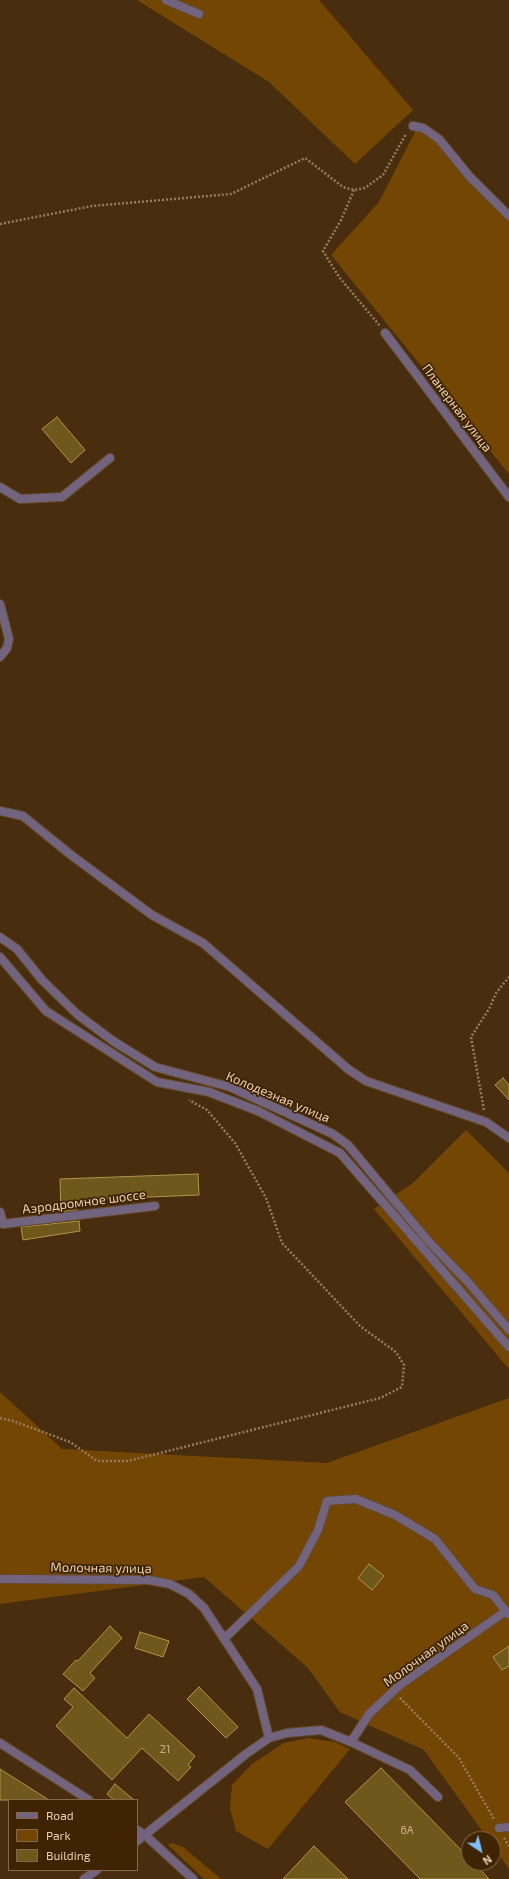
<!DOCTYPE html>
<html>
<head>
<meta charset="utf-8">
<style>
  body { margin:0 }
  #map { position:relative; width:509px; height:1879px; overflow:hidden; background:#482e0e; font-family:"Exo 2",sans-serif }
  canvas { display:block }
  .legend { position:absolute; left:8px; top:1799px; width:130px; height:72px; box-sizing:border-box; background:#3e2403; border:1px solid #836849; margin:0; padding:5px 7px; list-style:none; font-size:12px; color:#ebcfb2 }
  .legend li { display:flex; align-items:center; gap:8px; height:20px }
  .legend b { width:20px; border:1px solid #836849 }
  .north { position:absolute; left:461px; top:1831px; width:40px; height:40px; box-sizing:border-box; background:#3e2403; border:1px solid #836849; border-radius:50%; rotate:145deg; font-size:11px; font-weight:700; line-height:16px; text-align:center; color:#ebcfb2 }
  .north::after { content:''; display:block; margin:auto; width:14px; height:18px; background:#7dbef9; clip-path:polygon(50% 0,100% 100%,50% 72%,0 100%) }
</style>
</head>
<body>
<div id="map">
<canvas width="509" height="1879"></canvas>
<ul class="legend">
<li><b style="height:5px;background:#72647f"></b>Road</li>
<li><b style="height:11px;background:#744603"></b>Park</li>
<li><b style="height:11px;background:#6f581c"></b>Building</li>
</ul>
<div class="north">N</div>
</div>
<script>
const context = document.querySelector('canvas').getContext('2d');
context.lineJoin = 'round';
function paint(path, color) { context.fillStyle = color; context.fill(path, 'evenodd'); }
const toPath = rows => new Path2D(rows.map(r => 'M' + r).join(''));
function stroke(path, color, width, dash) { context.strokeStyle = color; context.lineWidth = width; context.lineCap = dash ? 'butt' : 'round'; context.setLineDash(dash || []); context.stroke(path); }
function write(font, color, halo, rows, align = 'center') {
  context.font = font + ' "Exo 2",sans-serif'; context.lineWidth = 3.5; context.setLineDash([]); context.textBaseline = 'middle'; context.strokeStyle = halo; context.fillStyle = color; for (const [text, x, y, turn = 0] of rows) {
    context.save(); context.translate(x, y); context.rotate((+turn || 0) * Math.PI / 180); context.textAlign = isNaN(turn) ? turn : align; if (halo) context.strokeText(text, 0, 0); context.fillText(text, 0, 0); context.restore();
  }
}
paint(toPath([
  [137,0,319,0,413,110,355,164,269,82],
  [417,128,443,145,509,214,509,474,331,255,379,202],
  [466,1130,509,1173,509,1369,374,1209,413,1183],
  [0,1392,62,1449,327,1463,509,1398,509,1869,493,1846,493,1839,488,1839,424,1750,340,1712,307,1667,204,1577,0,1604],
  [308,1738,335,1742,350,1749,268,1849,236,1831,230,1808,232,1785,252,1764,284,1743],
  [171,1843,183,1847,221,1879,204,1879,168,1845]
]), '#744603');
const building = toPath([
  [57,417,85,450,71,463,42,429,57,417],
  [503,1078,509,1085,509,1100,495,1085,503,1078],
  [198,1174,199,1195,75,1200,77,1210,61,1212,60,1179,198,1174],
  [79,1221,80,1231,23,1240,21,1227,79,1221],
  [369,1564,384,1576,372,1590,358,1578,369,1564],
  [110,1626,122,1638,90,1673,95,1678,83,1691,63,1674,76,1660,78,1661,110,1626],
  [140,1632,169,1641,163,1657,135,1648,140,1632],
  [509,1646,509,1666,502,1670,493,1657,509,1646],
  [199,1687,238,1727,226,1738,187,1699,199,1687],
  [74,1688,127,1738,149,1714,195,1756,188,1765,191,1767,178,1781,142,1748,112,1780,56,1726,73,1707,64,1699,74,1688],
  [381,1768,469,1858,469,1863,474,1863,489,1879,420,1879,345,1802,381,1768],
  [0,1769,49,1800,0,1800,0,1769],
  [115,1784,134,1800,114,1800,107,1794,115,1784],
  [314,1846,348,1879,283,1879,314,1846]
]);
paint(building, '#6f581c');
stroke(building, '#b2944a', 1);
const lane = toPath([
  [166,0,199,14],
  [0,487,20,499,62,497,110,458],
  [351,1742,410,1770,438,1797]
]);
const street = toPath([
  [413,126,423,128,439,139,469,176,509,216],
  [385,333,509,497],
  [0,604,9,639,7,648,0,657],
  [0,811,23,816,71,855,152,915,203,943,348,1069,366,1081,486,1122,509,1138],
  [0,937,17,949,42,980,77,1014,113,1041,155,1067,230,1087,333,1134,348,1145,429,1242,467,1281,509,1330],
  [0,957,46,1011,157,1082,209,1092,258,1111,340,1153,509,1347],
  [0,1212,3,1224,155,1206],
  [0,1579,149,1580,170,1584,189,1594,204,1608,257,1689,269,1738],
  [224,1639,299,1566,318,1530,327,1501,356,1499,395,1515,435,1539,475,1589,493,1595,508,1614],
  [0,1743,89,1800],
  [499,1828,509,1827],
  [137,1830,145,1835,193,1879],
  [137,1841,246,1754,269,1738,287,1733,321,1730,351,1742,369,1714,400,1685,506,1611],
  [84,1879,97,1870]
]);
stroke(lane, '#654b2c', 10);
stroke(street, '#654b2c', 10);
stroke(toPath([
  [354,190,341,220,323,251,339,277,380,326],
  [0,224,92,206,231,194,305,158,343,187,354,190,365,188,383,175,406,134],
  [484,1110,471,1037,489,1009,496,993,509,977],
  [0,1418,13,1421,70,1442,97,1461,128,1461,380,1398,402,1387,404,1365,396,1352,360,1326,282,1243,266,1198,235,1143,207,1110,189,1100],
  [400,1698,459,1758,494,1819],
  [504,1838,509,1846]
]), '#977c5d', 2.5, [2, 2]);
stroke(lane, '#72647f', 8);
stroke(street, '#72647f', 8);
write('11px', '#ccb18c', null, [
  ["21",165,1749],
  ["6А",407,1830]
]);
write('13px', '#ebcfb2', '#3e2403', [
  ["Планерная улица",457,408,53],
  ["Колодезная улица",278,1097,23],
  ["Аэродромное шоссе",84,1202,-7],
  ["Молочная улица",101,1568,1],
  ["Молочная улица",426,1654,-36]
]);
</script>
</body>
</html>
